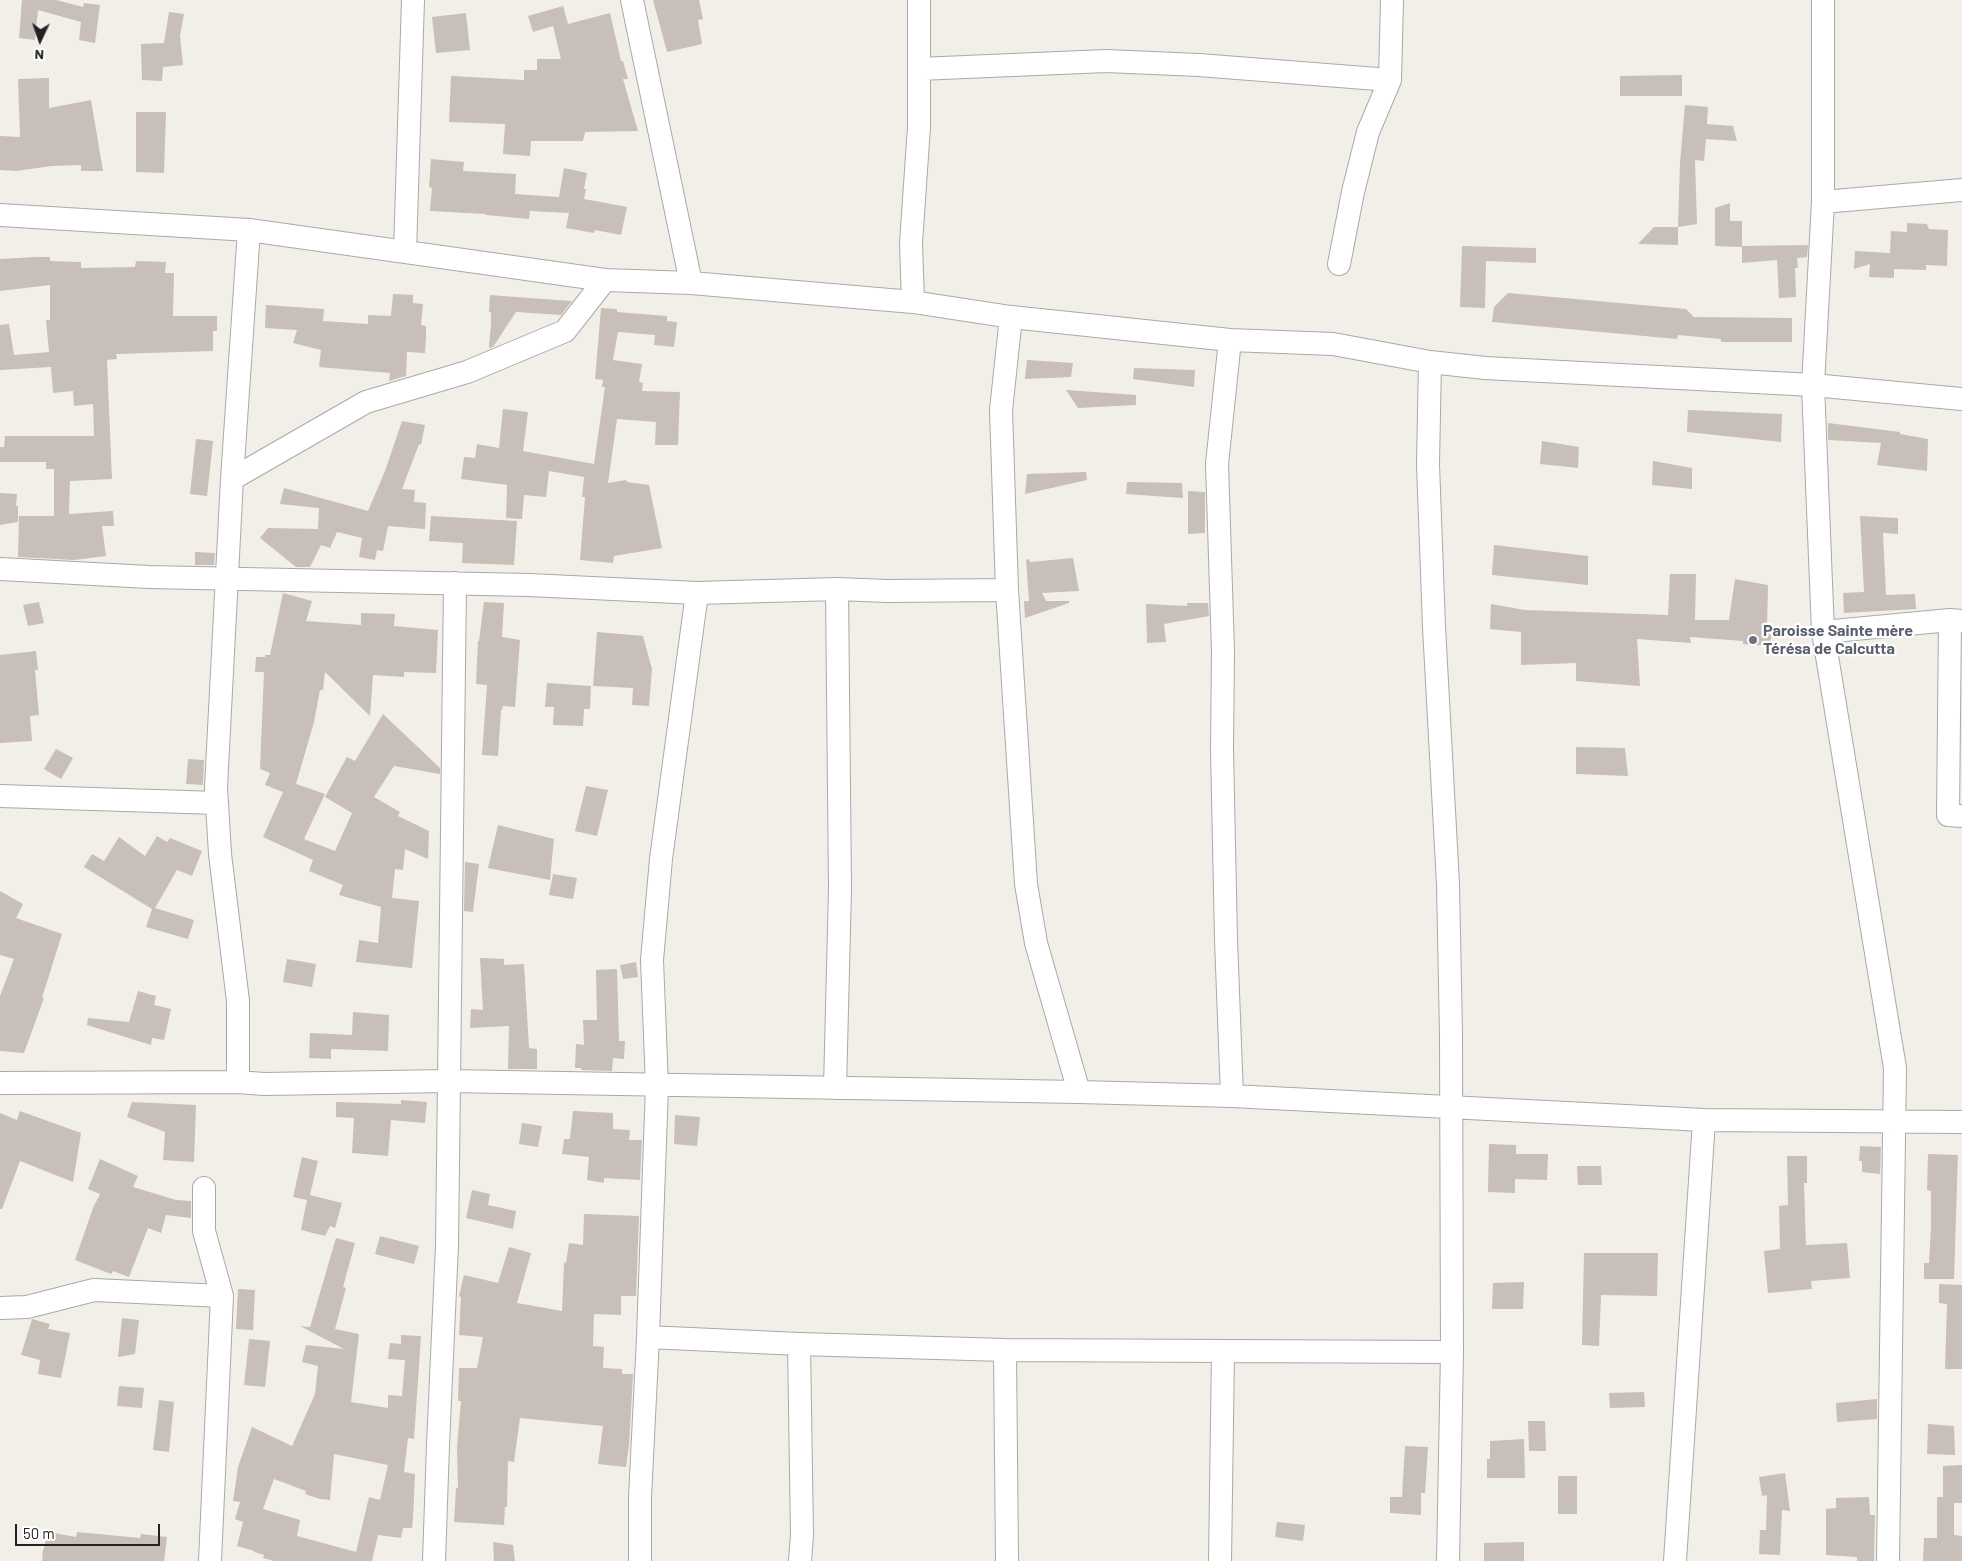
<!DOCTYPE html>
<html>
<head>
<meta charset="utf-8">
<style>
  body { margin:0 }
  #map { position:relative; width:1962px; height:1561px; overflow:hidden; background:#f2efe9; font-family:Barlow,sans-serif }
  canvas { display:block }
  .north { position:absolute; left:15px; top:15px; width:50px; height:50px; -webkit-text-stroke:4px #fff; paint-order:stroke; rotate:183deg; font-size:14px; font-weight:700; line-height:20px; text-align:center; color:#222 }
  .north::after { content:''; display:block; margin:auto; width:18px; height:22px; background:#222; clip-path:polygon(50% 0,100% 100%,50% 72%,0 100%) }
  .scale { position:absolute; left:15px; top:1524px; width:145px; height:22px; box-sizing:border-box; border:2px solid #222; border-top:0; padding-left:6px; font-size:15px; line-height:18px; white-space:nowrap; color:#222; -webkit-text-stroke:4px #fff; paint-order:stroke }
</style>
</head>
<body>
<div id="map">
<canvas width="1962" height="1561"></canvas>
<div class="north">N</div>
<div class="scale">50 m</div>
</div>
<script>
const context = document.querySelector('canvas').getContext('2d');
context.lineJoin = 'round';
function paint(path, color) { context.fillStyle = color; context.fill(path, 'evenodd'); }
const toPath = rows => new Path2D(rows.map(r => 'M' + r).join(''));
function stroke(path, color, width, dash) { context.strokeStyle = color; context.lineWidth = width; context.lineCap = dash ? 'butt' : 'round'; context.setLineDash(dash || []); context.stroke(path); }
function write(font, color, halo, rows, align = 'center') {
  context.font = font + ' Barlow,sans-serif'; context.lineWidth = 4.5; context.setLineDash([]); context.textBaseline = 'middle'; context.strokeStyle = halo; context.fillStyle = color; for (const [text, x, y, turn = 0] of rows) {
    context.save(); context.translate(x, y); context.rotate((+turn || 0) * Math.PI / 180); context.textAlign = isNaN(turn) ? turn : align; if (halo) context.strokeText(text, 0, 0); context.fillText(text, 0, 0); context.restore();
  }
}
paint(toPath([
  [22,0,56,0,83,7,84,3,100,5,95,43,79,40,81,22,38,10,35,40,19,38],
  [653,0,699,0,703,19,698,20,702,44,667,52],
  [563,6,568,24,610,13,621,61,623,61,628,79,623,79,638,131,585,132,583,141,531,141,530,156,503,154,505,124,449,122,451,76,524,80,524,70,537,70,537,59,561,59,553,26,533,32,528,16],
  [169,12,184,14,180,36,183,65,163,67,162,81,142,80,141,44,164,43],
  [466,13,470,50,436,53,432,17],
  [1682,75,1682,96,1620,96,1620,76],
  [49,78,49,108,91,100,103,171,81,171,81,165,52,166,16,171,0,170,0,136,20,137,18,79],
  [1685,105,1708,107,1707,124,1733,126,1737,141,1706,139,1704,161,1695,160,1697,224,1678,227,1680,163],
  [136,112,166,112,164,173,136,172],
  [431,159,464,162,463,171,516,174,515,194,559,197,564,168,587,173,584,189,586,189,584,199,627,207,621,235,595,230,594,233,566,228,569,213,530,211,529,219,486,215,486,214,430,211,432,188,429,187],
  [1730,203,1730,221,1742,221,1742,247,1715,246,1715,208],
  [1907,223,1927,224,1929,229,1948,230,1947,266,1926,265,1926,270,1894,269,1894,278,1869,277,1870,264,1854,269,1855,251,1890,253,1891,231,1907,232],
  [1654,227,1678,227,1678,245,1638,244],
  [1808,245,1807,257,1797,258,1798,268,1795,268,1796,297,1779,298,1777,260,1742,263,1742,246],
  [1462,246,1536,248,1536,263,1486,261,1485,308,1460,307],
  [35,257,50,257,50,261,81,262,81,268,135,267,136,261,166,262,165,273,174,273,173,316,217,316,217,331,213,331,213,351,116,354,117,359,107,360,112,479,70,481,69,514,113,511,114,526,102,526,106,556,74,560,18,557,19,516,54,516,54,469,46,469,46,462,0,462,0,447,4,447,5,436,94,436,93,404,74,406,73,391,53,393,51,367,0,370,0,325,9,324,14,355,49,352,46,320,50,320,50,285,0,291,0,259],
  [1508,293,1686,309,1694,317,1792,318,1792,342,1721,342,1721,339,1678,335,1677,339,1492,322,1494,307],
  [393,294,413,295,413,303,423,304,421,325,426,326,426,336,425,353,407,352,406,376,389,381,390,373,319,367,321,350,293,343,297,330,265,328,266,305,324,309,323,321,368,324,368,315,391,316],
  [490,295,529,298,572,301,561,315,516,312,493,347,489,348,491,323,491,312,489,312],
  [601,308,617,309,617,312,667,316,667,321,677,322,674,347,654,345,655,335,618,332,613,360,642,364,639,382,643,383,642,391,680,392,678,445,655,445,656,422,617,419,608,483,626,480,627,482,649,485,662,548,614,556,613,563,580,560,585,497,582,497,584,477,549,471,546,497,524,495,522,519,506,518,507,485,461,479,464,457,475,458,477,444,499,448,503,409,528,412,523,451,594,464,605,387,602,387,603,380,595,379],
  [1027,360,1073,363,1071,377,1025,379],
  [1134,368,1195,370,1194,387,1133,379],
  [1066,390,1136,395,1136,405,1078,408],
  [1688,410,1782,414,1781,442,1687,432],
  [402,421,425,425,421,445,419,444,402,489,415,490,414,502,426,503,425,529,388,526,383,551,377,550,375,560,359,557,362,538,337,532,330,548,321,545,310,567,296,567,260,538,268,528,318,529,319,508,280,504,284,488,368,511,385,471],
  [1828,423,1900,432,1900,434,1928,439,1927,471,1877,465,1881,443,1828,440],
  [196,439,213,441,207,496,190,494],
  [1542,441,1579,447,1578,468,1540,464],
  [1653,461,1692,468,1692,489,1652,485],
  [1086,472,1087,480,1025,494,1027,474],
  [1127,482,1182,483,1183,498,1126,494],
  [1188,491,1205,492,1205,533,1188,534],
  [0,493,17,494,16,506,18,506,18,522,0,525],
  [431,516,517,521,514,565,462,563,463,543,429,541],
  [1860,516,1898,518,1898,534,1883,533,1886,595,1915,594,1916,609,1844,613,1843,593,1864,592],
  [1494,545,1588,556,1588,585,1492,575],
  [195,552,215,553,214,565,195,565],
  [1073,558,1079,591,1042,593,1046,601,1069,601,1069,603,1025,618,1024,601,1029,601,1026,560,1029,559,1030,562],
  [1670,574,1696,574,1695,620,1729,620,1735,579,1768,585,1767,629,1772,629,1770,646,1743,644,1743,641,1690,637,1691,643,1637,639,1640,686,1576,681,1576,663,1521,665,1521,632,1490,629,1491,604,1525,610,1668,615],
  [283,593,312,601,306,621,361,625,361,614,360,613,395,614,394,626,438,630,436,673,404,672,404,677,373,675,370,716,325,672,323,690,320,690,314,722,296,784,325,794,304,839,335,851,352,813,325,797,347,757,355,761,383,714,440,768,440,774,394,766,374,797,400,812,398,816,429,831,428,859,405,849,403,870,395,869,392,898,419,901,412,968,356,962,359,940,378,943,381,907,339,895,343,885,309,871,313,860,263,837,283,792,265,785,270,773,260,769,264,672,255,672,256,657,265,657,265,655,270,655],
  [39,602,44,623,28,626,23,605],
  [484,602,504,603,502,637,520,640,515,707,503,706,502,710,501,710,498,756,482,755,487,685,476,684,478,641,479,641],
  [1187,603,1208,603,1209,616,1164,624,1166,642,1147,643,1146,604,1187,606],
  [597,632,643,636,652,669,649,706,632,705,633,688,593,686],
  [36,651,38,670,35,670,39,715,30,716,32,741,0,743,0,655],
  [547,683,591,686,590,709,584,709,583,726,553,725,554,707,545,707],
  [1576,747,1625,748,1628,776,1576,774],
  [56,749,73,758,61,779,44,769],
  [188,759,204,760,203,785,186,784],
  [586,786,608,790,597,836,575,831],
  [498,825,554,839,550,880,488,868],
  [157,836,167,842,170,838,202,851,192,876,177,870,155,908,194,920,188,939,146,927,152,909,84,867,92,854,104,861,119,837,145,856],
  [465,862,479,864,473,912,464,911],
  [553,874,577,878,573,899,549,895],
  [0,891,23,904,16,918,62,934,42,998,44,998,24,1053,0,1051,0,996,14,959,0,955],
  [480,958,504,959,504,965,524,964,529,1048,537,1049,537,1069,508,1069,509,1026,470,1028,471,1009,483,1010],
  [287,959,316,964,312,987,283,982],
  [636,962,638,977,623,979,620,965],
  [617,969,619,1041,625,1041,624,1059,613,1058,612,1071,581,1070,581,1068,575,1068,576,1044,584,1045,583,1020,597,1020,596,970],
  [138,991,156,996,154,1005,171,1009,164,1040,152,1038,151,1045,87,1025,88,1018,129,1022],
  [353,1012,389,1015,388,1051,331,1049,331,1059,309,1058,310,1033,352,1035],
  [401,1100,427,1102,425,1123,391,1120,388,1156,352,1153,354,1118,336,1117,336,1102,401,1104],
  [132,1102,196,1105,194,1162,163,1160,165,1132,127,1117],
  [20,1111,81,1133,73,1182,20,1161,2,1209,0,1209,0,1113,17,1120],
  [573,1111,613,1113,613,1129,630,1130,629,1140,642,1140,640,1180,604,1178,604,1183,587,1180,589,1157,562,1154,564,1139,570,1139],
  [675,1115,700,1117,697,1146,674,1144],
  [522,1123,542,1126,538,1147,519,1144],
  [1489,1144,1516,1145,1516,1154,1548,1154,1547,1180,1515,1179,1515,1193,1488,1192],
  [1860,1146,1881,1147,1880,1174,1862,1172,1862,1161,1859,1161],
  [1928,1154,1958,1155,1954,1279,1924,1279,1924,1263,1929,1263,1931,1226,1931,1191,1927,1190],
  [1787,1156,1807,1156,1807,1183,1804,1183,1806,1245,1847,1243,1850,1278,1811,1281,1812,1289,1768,1293,1764,1251,1780,1249,1779,1206,1788,1205],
  [302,1157,318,1161,310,1195,342,1203,335,1228,330,1226,325,1236,301,1230,307,1200,293,1197],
  [100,1159,138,1176,133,1187,176,1200,191,1201,191,1218,166,1215,161,1233,148,1228,129,1277,113,1271,111,1274,75,1260,93,1208,100,1194,88,1189],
  [1577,1166,1601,1166,1602,1185,1578,1185],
  [472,1190,490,1194,488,1205,516,1211,513,1229,466,1218],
  [584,1214,639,1216,636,1296,621,1296,621,1315,594,1314,593,1346,604,1347,603,1368,622,1369,622,1374,633,1374,629,1446,626,1467,598,1464,603,1426,520,1418,514,1462,508,1461,507,1507,505,1507,504,1525,454,1522,456,1488,458,1488,457,1447,461,1401,458,1401,459,1368,477,1368,483,1337,459,1335,461,1297,459,1296,464,1275,498,1283,509,1247,531,1253,517,1303,562,1311,564,1262,566,1263,569,1243,583,1245],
  [380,1236,419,1246,414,1264,375,1254],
  [336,1238,355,1243,343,1287,346,1288,335,1329,359,1334,351,1402,388,1408,388,1395,402,1396,405,1360,388,1359,390,1343,401,1344,401,1335,421,1336,414,1439,408,1438,404,1472,415,1474,413,1519,412,1528,403,1528,401,1538,378,1535,372,1561,274,1561,263,1558,264,1555,254,1552,254,1551,237,1546,243,1522,235,1519,240,1502,233,1501,238,1467,252,1427,292,1446,315,1394,318,1366,302,1362,306,1345,344,1349,300,1326,310,1327],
  [334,1454,388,1465,380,1500,369,1497,356,1552,297,1536,300,1520,263,1509,274,1479,306,1491,305,1494,320,1499,330,1500],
  [1584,1253,1658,1253,1657,1296,1601,1295,1599,1346,1582,1345],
  [1524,1282,1523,1309,1492,1309,1493,1283],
  [1939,1284,1962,1285,1962,1369,1945,1369,1947,1304,1939,1303],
  [238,1289,255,1290,253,1330,236,1329],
  [122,1318,139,1320,135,1354,118,1357],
  [32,1319,50,1324,48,1329,70,1333,61,1378,38,1374,40,1360,21,1355],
  [249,1339,270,1341,265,1387,244,1385],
  [119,1386,144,1388,142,1408,117,1406],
  [1644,1392,1645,1407,1610,1408,1609,1393],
  [1877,1399,1877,1419,1837,1422,1836,1403],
  [159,1400,174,1402,169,1452,153,1450],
  [1528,1421,1545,1421,1546,1451,1529,1451],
  [1928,1424,1954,1426,1955,1455,1927,1454],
  [1524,1439,1525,1478,1487,1478,1487,1459,1490,1459,1490,1441],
  [1405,1446,1428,1447,1425,1493,1421,1493,1421,1515,1390,1513,1390,1497,1402,1497],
  [1962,1465,1962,1503,1954,1503,1954,1535,1962,1536,1962,1561,1923,1561,1924,1538,1937,1538,1937,1497,1943,1497,1943,1466],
  [1785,1473,1790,1511,1782,1510,1780,1555,1759,1554,1760,1530,1766,1530,1767,1495,1762,1496,1759,1477],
  [1558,1476,1577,1476,1577,1514,1558,1514],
  [1869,1497,1870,1515,1875,1515,1874,1561,1857,1561,1857,1557,1826,1555,1826,1509,1836,1508,1836,1498],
  [1277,1522,1305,1525,1303,1541,1275,1537],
  [48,1532,76,1537,77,1532,140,1538,141,1534,167,1537,164,1561,42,1561,43,1555,42,1555],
  [493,1542,513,1545,515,1561,494,1561],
  [1524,1542,1524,1561,1484,1561,1484,1543]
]), '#c7bfb8');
const street = toPath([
  [632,0,691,283],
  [1823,0,1823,202,1813,385,1823,632,1895,1068,1888,1561],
  [919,69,1106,61,1199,65,1390,80],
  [1823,202,1962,190],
  [0,215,249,230,605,280,691,283,913,302,1011,317,1230,340,1333,344,1430,362,1485,368,1813,385,1962,399],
  [405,252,413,0],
  [1339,264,1353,192,1368,132,1390,80,1392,0],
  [913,302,911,243,919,127,919,0],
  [1011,317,1001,410,1007,590,1026,884,1036,943,1079,1092],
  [1230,340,1217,464,1223,651,1222,749,1226,940,1232,1096],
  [1430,362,1428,464,1434,627,1448,884,1451,1035,1452,1352,1448,1561],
  [232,479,366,402,467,372,565,331,605,280],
  [0,569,149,577,529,585,697,593,837,589,887,591,1007,590],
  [1950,620,1948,815,1962,816],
  [1823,632,1950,620,1962,621],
  [0,796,217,803],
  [238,1082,238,1001,220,854,216,787,232,479,249,230],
  [0,1083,238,1082,264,1084,448,1081,1079,1092,1232,1096,1704,1120,1962,1122],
  [835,1088,840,889,837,589],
  [204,1188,204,1231,222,1296],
  [0,1308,27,1307,94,1290,222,1296,210,1561],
  [648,1337,799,1344,1005,1350,1452,1352],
  [799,1344,802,1535,800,1561],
  [1005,1350,1007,1561],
  [434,1561,438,1445,447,1245,455,583],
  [640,1561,640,1497,648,1337,657,1086,652,960,661,859,697,593],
  [1220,1561,1223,1352],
  [1675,1561,1704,1120]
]);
stroke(street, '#a9a9a9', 24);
stroke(street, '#fff', 22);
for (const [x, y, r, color] of [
  [1753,640,5,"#6b7280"]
]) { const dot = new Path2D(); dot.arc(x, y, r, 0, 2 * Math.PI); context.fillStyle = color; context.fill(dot); stroke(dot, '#fff', 2); }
write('bold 16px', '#5b616d', '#fff', [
  ["Paroisse Sainte mère",1763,631],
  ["Térésa de Calcutta",1763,649]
], 'left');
</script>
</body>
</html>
